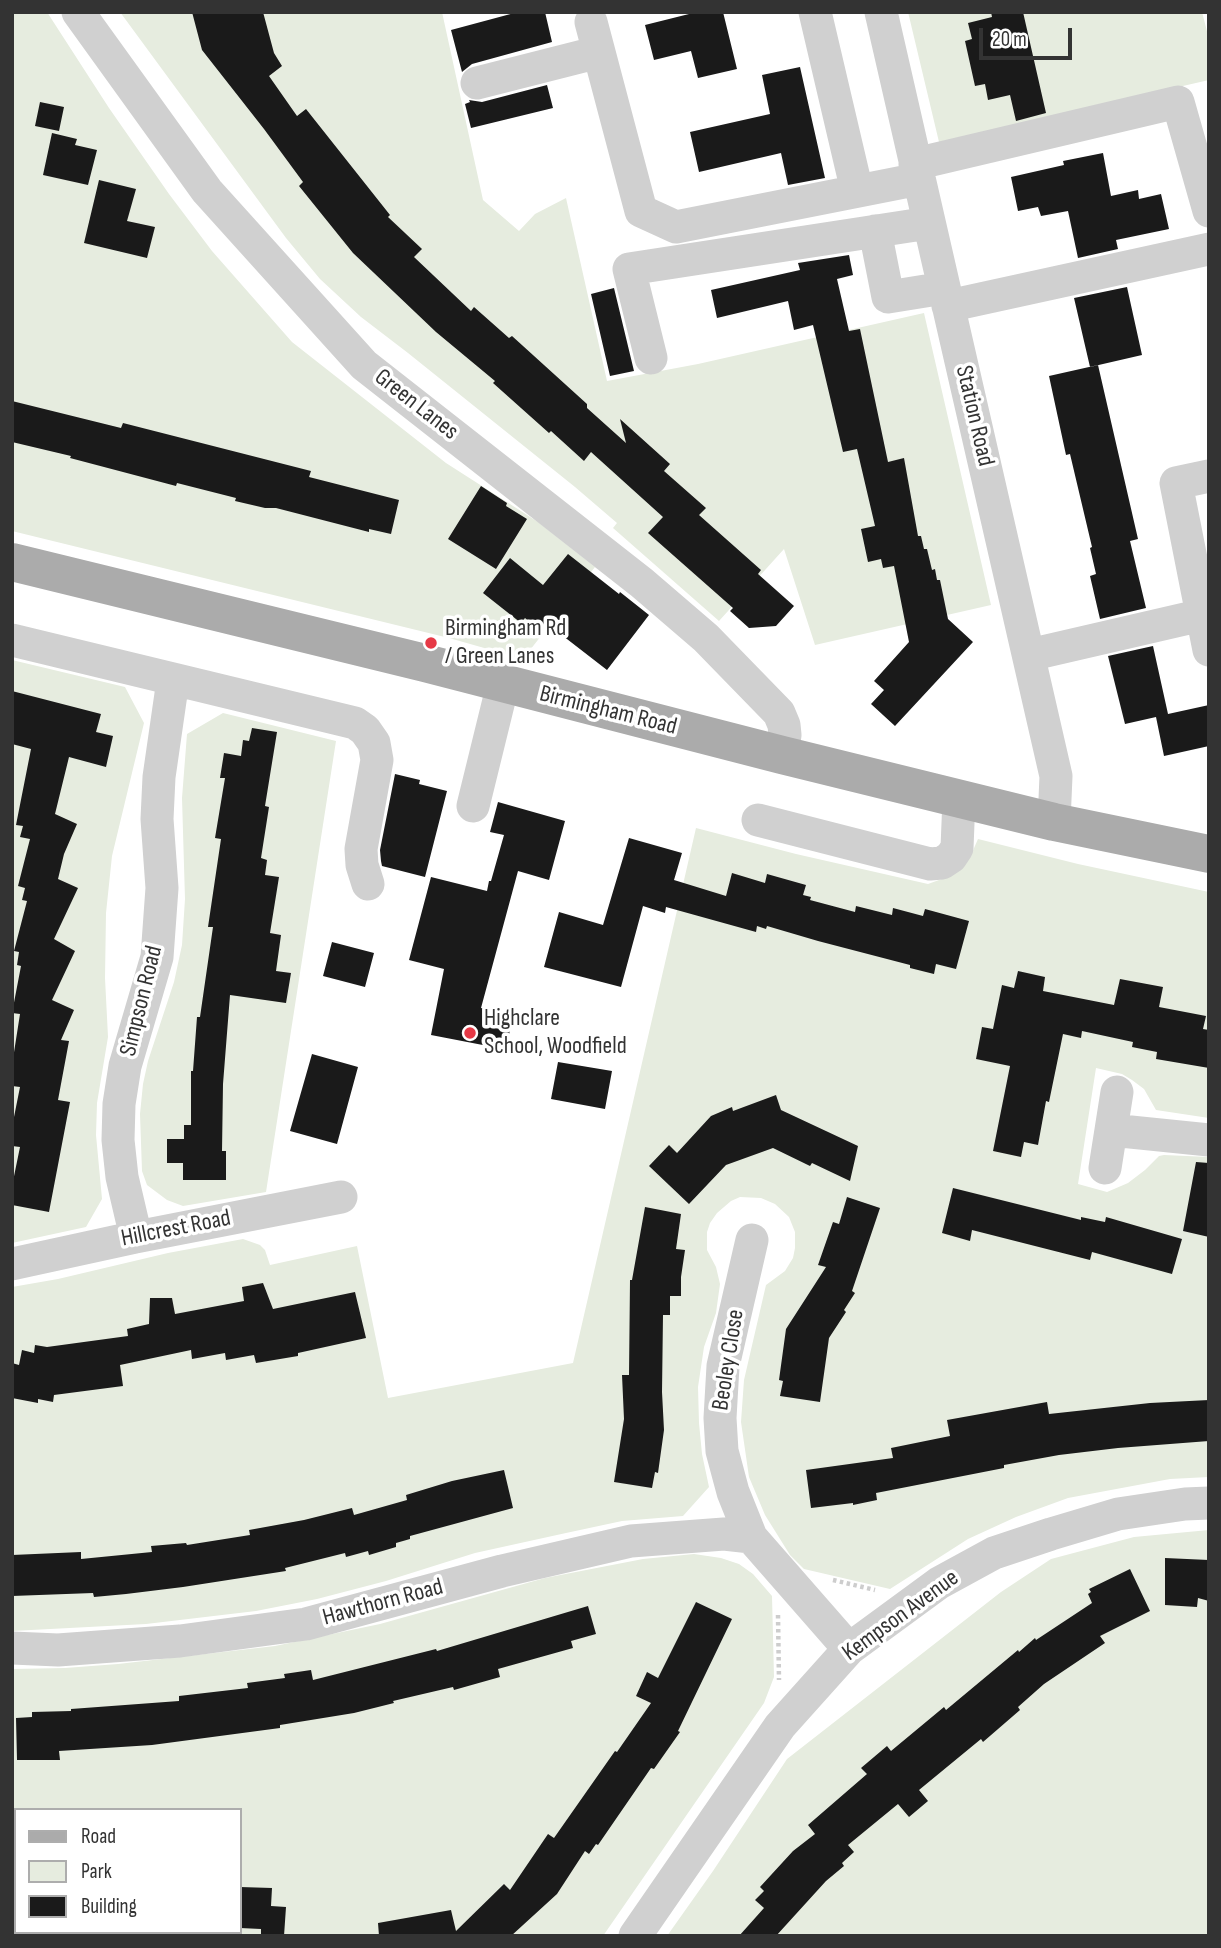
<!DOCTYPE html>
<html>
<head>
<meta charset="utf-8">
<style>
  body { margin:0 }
  #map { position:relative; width:1221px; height:1948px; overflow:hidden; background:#fff; font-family:"Sofia Sans Condensed",sans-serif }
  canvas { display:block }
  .frame { position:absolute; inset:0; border:14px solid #333; pointer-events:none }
  .legend { position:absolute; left:14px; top:1808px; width:228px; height:126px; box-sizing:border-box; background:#fff; border:2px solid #adadad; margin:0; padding:9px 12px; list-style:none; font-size:21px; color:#333 }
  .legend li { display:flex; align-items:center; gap:14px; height:35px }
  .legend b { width:35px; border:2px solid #adadad }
  .scale { position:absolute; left:979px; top:28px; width:93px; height:32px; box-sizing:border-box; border:4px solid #333; border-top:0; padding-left:9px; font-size:21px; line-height:24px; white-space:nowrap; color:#333; -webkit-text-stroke:5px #fff; paint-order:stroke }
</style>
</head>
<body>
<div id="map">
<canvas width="1221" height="1948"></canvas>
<div class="frame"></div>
<ul class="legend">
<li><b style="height:9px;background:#ababab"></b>Road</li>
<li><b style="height:19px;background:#e6ecdf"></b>Park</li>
<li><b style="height:19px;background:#1a1a1a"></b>Building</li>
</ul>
<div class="scale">20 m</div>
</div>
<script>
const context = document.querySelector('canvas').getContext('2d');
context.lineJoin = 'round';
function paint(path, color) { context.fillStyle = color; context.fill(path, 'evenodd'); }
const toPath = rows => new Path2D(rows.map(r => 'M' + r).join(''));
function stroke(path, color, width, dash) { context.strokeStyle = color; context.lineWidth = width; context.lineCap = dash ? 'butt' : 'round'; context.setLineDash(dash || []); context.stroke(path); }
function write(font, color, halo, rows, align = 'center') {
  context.font = font + ' "Sofia Sans Condensed",sans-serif'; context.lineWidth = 7; context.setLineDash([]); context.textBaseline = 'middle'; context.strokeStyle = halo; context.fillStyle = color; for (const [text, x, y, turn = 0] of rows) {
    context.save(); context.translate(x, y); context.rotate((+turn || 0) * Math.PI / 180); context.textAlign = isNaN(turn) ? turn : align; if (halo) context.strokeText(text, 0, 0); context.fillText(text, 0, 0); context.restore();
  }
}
paint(toPath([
  [12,12,47,12,109,108,169,194,212,251,292,342,446,463,538,522,595,567,523,659,449,638,12,531],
  [120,12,442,12,483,200,519,231,535,214,566,198,607,381,698,364,924,313,991,605,815,645,784,549,719,621,613,528,617,523,575,487,408,353,361,317,320,279,286,238],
  [908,12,1202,12,1209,39,1209,80,939,142],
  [12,660,125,687,144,723,112,856,106,913,105,978,108,1037,97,1103,96,1135,102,1199,86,1227,12,1243],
  [223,713,336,741,266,1192,183,1206,167,1200,147,1185,142,1171,140,1114,143,1084,148,1061,174,982,182,945,185,899,182,798,187,734],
  [696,828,796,854,928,884,950,876,971,855,978,839,1078,864,1209,892,1209,1118,1156,1110,1144,1089,1132,1080,1122,1074,1096,1068,1078,1184,1107,1192,1128,1183,1145,1170,1159,1156,1164,1155,1209,1157,1209,1477,1170,1479,1068,1498,1016,1517,968,1539,890,1589,804,1569,790,1555,765,1515,749,1477,741,1422,744,1380,766,1285,785,1271,793,1258,795,1248,795,1232,789,1217,775,1204,761,1198,740,1197,731,1201,717,1213,710,1223,707,1232,707,1250,716,1267,720,1284,716,1313,704,1347,698,1387,699,1423,702,1454,709,1487,683,1516,622,1521,566,1533,475,1553,386,1581,317,1599,256,1611,146,1624,12,1631,12,1287,58,1279,168,1253,243,1239,260,1245,265,1250,270,1265,357,1246,388,1398,573,1363],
  [1209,1530,1209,1936,667,1936,713,1871,787,1759,1001,1592,1051,1559,1134,1537],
  [694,1554,721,1558,739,1564,753,1574,772,1596,774,1677,764,1703,603,1936,12,1936,12,1669,65,1668,118,1664,275,1646,380,1624,545,1578,643,1559],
  [16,1810,240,1810,240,1932,16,1932]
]), '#e6ecdf');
paint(toPath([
  [192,12,263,12,274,53,282,66,269,76,297,116,306,109,390,215,388,217,422,249,414,257,471,311,474,307,509,338,512,336,587,404,587,408,626,443,620,419,670,464,664,471,706,508,699,515,761,570,758,574,794,606,776,626,749,628,730,611,733,608,648,533,663,517,591,452,584,461,551,431,549,433,493,383,495,381,436,332,353,253,299,186,303,182,264,129,202,50],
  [518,12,545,12,552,42,472,64,462,72,451,30],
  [697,12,723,12,737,69,698,78,691,51,654,60,645,25],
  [991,12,1023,12,1046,113,1016,121,1010,95,988,100,985,84,975,86,965,41,972,39,968,23,992,17],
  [800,67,825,178,788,185,781,153,699,172,690,132,770,114,762,75],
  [547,85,553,108,471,128,465,104,470,102,469,100,482,102],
  [40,102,64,107,59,131,35,126],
  [52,133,77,139,75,145,97,150,88,185,43,175],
  [1103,153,1111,196,1138,190,1139,199,1161,194,1169,229,1116,240,1118,249,1078,258,1068,211,1041,216,1038,207,1018,211,1011,177,1064,165,1063,161],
  [99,180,136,189,127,221,155,227,147,258,84,243],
  [849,255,853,275,837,279,849,331,860,329,888,462,904,458,918,536,921,536,924,549,927,549,932,570,935,569,937,580,940,580,948,619,973,642,895,726,871,704,884,690,874,681,909,642,894,566,883,568,881,559,868,562,861,529,875,526,857,449,843,452,813,325,794,330,788,301,717,318,711,290,800,270,798,263],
  [1127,287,1142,355,1090,367,1074,298],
  [614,288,634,371,610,376,591,294],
  [1098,365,1138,539,1130,541,1146,608,1100,619,1090,576,1096,574,1090,548,1092,547,1070,454,1066,455,1049,376],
  [12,401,121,428,123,423,311,471,309,477,399,500,391,534,369,529,369,532,276,508,265,508,235,501,236,498,177,483,176,486,70,458,71,456,12,442],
  [481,486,507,503,506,506,527,519,496,569,448,539],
  [568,554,619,594,620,592,649,615,607,670,545,622,539,630,525,618,521,623,483,593,510,558,543,585],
  [1153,646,1168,714,1209,705,1209,746,1164,756,1156,717,1125,724,1108,656],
  [12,691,101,714,96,732,113,736,106,767,69,757,55,814,77,824,64,854,58,879,78,888,54,939,75,951,52,1000,74,1010,61,1040,69,1041,58,1100,70,1102,49,1212,12,1205,12,1186,20,1147,12,1146,12,1127,20,1087,12,1086,12,1065,20,1014,12,1013,21,966,17,965,19,952,14,951,27,901,22,900,25,888,18,886,30,839,20,837,23,826,16,825,31,749,12,744],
  [252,728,277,732,265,806,269,807,261,858,267,860,265,875,279,877,270,933,281,935,276,971,291,973,286,1003,230,995,223,1084,222,1151,226,1151,226,1180,183,1180,183,1163,167,1163,167,1139,184,1139,184,1125,191,1125,191,1071,193,1071,197,1017,200,1017,213,927,208,927,221,839,215,838,225,778,220,778,224,753,241,756,243,740,249,741],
  [395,774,420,780,419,784,447,791,425,877,382,866,381,861,380,850],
  [498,802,565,821,549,880,518,871,481,1008,513,1014,508,1040,490,1037,488,1046,431,1035,444,969,409,960,431,877,487,891,489,881,491,881,504,835,490,832],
  [629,838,682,853,674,880,726,896,732,873,765,883,767,874,806,885,803,895,811,897,810,900,855,912,856,906,892,915,893,908,923,916,925,909,969,921,956,969,936,964,934,974,910,968,910,965,818,941,767,926,766,929,757,926,756,932,666,907,665,913,643,906,621,987,544,967,559,912,603,925],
  [332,942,374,953,365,987,323,976],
  [1018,971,1045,977,1043,991,1114,1005,1120,979,1163,987,1159,1007,1206,1016,1203,1029,1209,1030,1209,1068,1156,1059,1157,1052,1132,1047,1133,1042,1082,1031,1081,1038,1063,1034,1049,1102,1046,1101,1038,1145,1024,1142,1021,1157,993,1151,1010,1066,976,1059,982,1027,993,1029,1002,985,1014,988],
  [312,1054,358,1067,337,1144,290,1131],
  [558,1062,612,1071,605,1109,551,1099],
  [776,1095,781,1110,858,1146,850,1181,812,1163,810,1166,773,1148,726,1165,689,1204,649,1166,669,1145,677,1153,711,1116,732,1107,733,1111],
  [1196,1162,1209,1163,1209,1237,1183,1231],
  [953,1188,1081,1220,1081,1217,1105,1222,1106,1217,1182,1239,1172,1274,1092,1252,1090,1260,972,1230,970,1241,942,1233],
  [847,1197,880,1208,852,1291,855,1293,844,1310,846,1312,829,1338,820,1402,780,1396,783,1381,779,1380,786,1329,826,1267,818,1265,833,1222,839,1224],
  [645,1207,681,1214,676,1249,685,1250,681,1277,681,1296,670,1296,670,1315,663,1315,662,1392,664,1430,658,1473,655,1472,652,1488,614,1482,624,1419,622,1375,629,1375,630,1280,632,1280],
  [263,1283,273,1309,355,1292,366,1338,298,1353,298,1356,256,1363,254,1355,226,1360,225,1353,192,1359,191,1350,120,1365,123,1386,54,1395,53,1402,38,1399,38,1403,12,1398,12,1363,19,1365,22,1350,34,1353,35,1345,47,1347,128,1336,127,1329,149,1324,150,1298,172,1298,175,1314,244,1301,242,1287],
  [1209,1400,1209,1441,1118,1448,1059,1455,1004,1465,1004,1468,876,1493,877,1500,853,1505,853,1503,811,1508,806,1470,893,1458,891,1448,950,1436,947,1420,1047,1402,1049,1414,1150,1403],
  [504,1470,513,1508,410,1536,410,1539,396,1543,396,1547,369,1555,368,1551,346,1557,345,1553,285,1568,286,1571,183,1587,126,1594,94,1597,93,1593,12,1596,12,1555,81,1552,81,1559,152,1552,151,1546,186,1543,187,1545,250,1535,249,1530,304,1520,352,1508,354,1515,407,1500,406,1495,452,1481],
  [1165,1558,1209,1560,1209,1601,1198,1598,1197,1607,1165,1605],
  [1130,1569,1150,1611,1100,1636,1105,1643,1044,1684,1018,1707,1020,1710,983,1742,981,1739,919,1790,928,1801,909,1817,898,1804,848,1845,854,1852,842,1863,844,1866,826,1881,776,1936,739,1936,764,1908,755,1900,764,1891,760,1887,793,1851,815,1834,808,1825,867,1774,861,1768,887,1746,891,1751,944,1707,946,1710,1018,1650,1019,1652,1035,1638,1036,1640,1092,1603,1088,1594,1091,1592,1089,1589],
  [696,1602,732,1619,678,1731,680,1732,654,1769,651,1768,598,1845,596,1844,589,1854,585,1851,557,1894,511,1936,379,1936,378,1923,451,1910,456,1931,504,1884,510,1890,548,1834,554,1838,615,1751,617,1752,651,1703,636,1696,647,1672,658,1678],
  [588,1606,596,1634,571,1641,573,1648,498,1669,500,1677,454,1690,453,1687,393,1701,394,1703,354,1713,280,1725,280,1728,152,1745,59,1751,60,1760,17,1760,16,1718,32,1717,32,1712,71,1711,71,1709,179,1701,179,1696,248,1688,247,1683,285,1678,284,1674,311,1670,313,1680,436,1649,437,1651],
  [240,1887,272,1888,271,1906,286,1907,284,1936,261,1936,261,1929,240,1928]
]), '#1a1a1a');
stroke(toPath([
  [833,1580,875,1590],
  [778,1615,779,1680]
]), '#cdcdcd', 4.5, [3.5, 3.5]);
stroke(toPath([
  [78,12,207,191,364,365,642,583,706,638,779,713,784,725,785,735,782,755],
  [815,12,857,191],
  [881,12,1056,776,1054,822],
  [591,22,641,211,676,227,919,179],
  [477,83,599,52],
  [915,164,1178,102,1209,211],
  [875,231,888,297,944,288],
  [948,306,1209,249],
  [651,358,629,269,929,223],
  [1209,476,1176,483,1209,650],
  [12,640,355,723,365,730,374,743,377,760,361,849,362,865,368,884],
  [1029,655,1202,615],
  [473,806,503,684],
  [758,820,930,864,942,863,951,857,957,848,959,798],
  [1111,1130,1209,1140],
  [1105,1168,1117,1092],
  [136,1237,122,1177,118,1140,119,1104,125,1066,157,957,162,888,157,819,159,777,173,680],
  [752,1240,723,1366,720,1418,722,1451,733,1492,751,1537,849,1649],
  [12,1264,136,1237,341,1197],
  [12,1648,58,1650,180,1641,306,1624,502,1571,631,1541,724,1534,751,1537],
  [635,1936,780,1726,849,1649,939,1583,994,1553,1051,1534,1118,1514,1185,1504,1209,1503]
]), '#d0d0d0', 33);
stroke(toPath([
  [12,562,425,663,782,755,1054,822,1209,854]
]), '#ababab', 38);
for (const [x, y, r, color] of [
  [431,643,7,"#e63946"],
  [470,1033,7,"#e63946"]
]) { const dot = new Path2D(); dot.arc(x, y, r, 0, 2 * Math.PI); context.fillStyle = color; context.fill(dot); stroke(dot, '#fff', 2.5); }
write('24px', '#333', '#fff', [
  ["Green Lanes",416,405,38],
  ["Station Road",974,416,77],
  ["Birmingham Road",608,711,14],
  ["Simpson Road",142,1001,-76],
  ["Hillcrest Road",176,1229,-11],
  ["Beoley Close",729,1360,-81],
  ["Hawthorn Road",383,1603,-15],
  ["Kempson Avenue",901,1616,-36]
]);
write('24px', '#333', '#fff', [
  ["Birmingham Rd",445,629],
  ["/ Green Lanes",445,657],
  ["Highclare",484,1019],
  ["School, Woodfield",484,1047]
], 'left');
</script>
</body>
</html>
